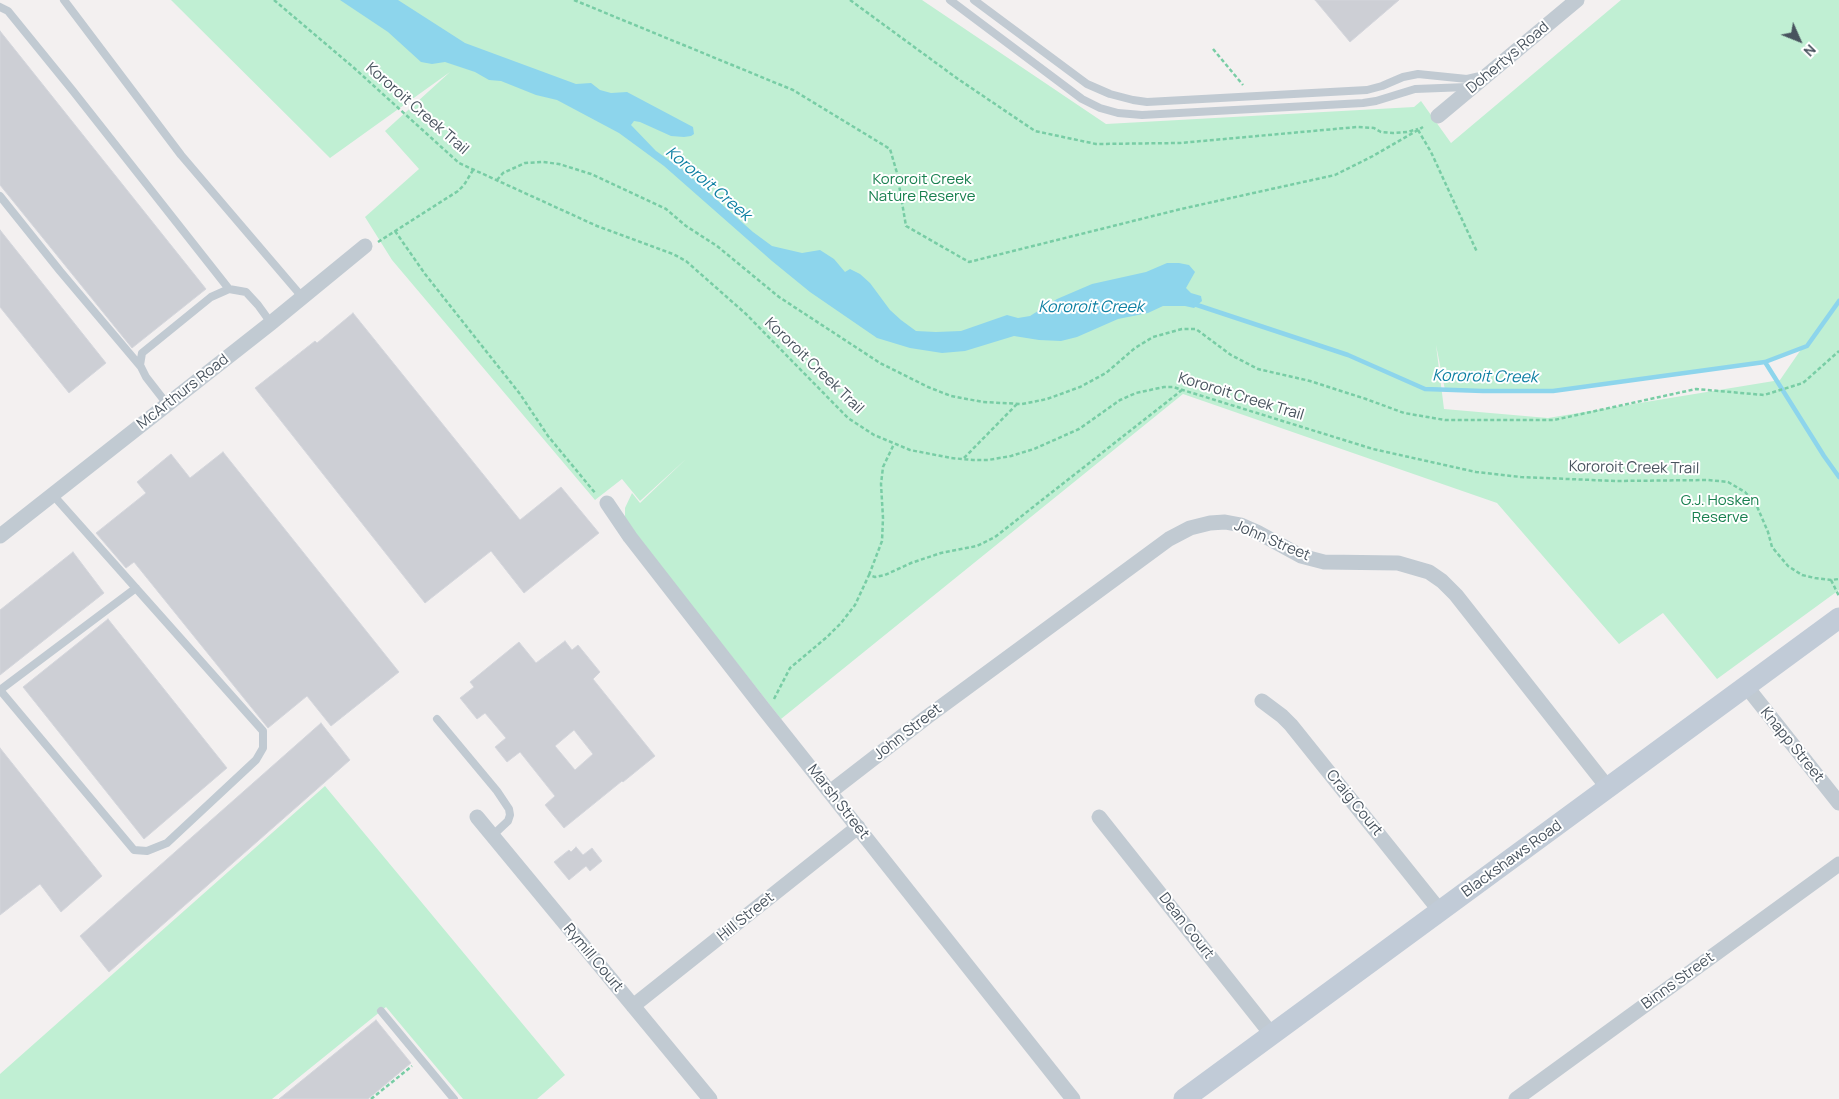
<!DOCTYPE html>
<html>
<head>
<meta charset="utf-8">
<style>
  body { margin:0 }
  #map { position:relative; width:1839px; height:1099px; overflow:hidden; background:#f3f0f0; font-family:Manrope,sans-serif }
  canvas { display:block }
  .north { position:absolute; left:1774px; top:15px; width:50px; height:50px; -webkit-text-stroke:4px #fff; paint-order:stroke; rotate:134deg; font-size:14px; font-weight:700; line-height:20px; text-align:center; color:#48535e }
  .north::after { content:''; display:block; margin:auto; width:18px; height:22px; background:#48535e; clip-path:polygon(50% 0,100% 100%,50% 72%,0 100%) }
</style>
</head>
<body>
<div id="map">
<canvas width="1839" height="1099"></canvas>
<div class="north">N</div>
</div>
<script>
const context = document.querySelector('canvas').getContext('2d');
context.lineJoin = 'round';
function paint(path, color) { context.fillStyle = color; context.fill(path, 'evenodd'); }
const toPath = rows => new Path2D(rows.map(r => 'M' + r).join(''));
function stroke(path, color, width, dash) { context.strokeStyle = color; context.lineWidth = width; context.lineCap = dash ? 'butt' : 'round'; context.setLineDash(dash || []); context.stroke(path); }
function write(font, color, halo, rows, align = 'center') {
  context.font = font + ' Manrope,sans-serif'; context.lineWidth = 4; context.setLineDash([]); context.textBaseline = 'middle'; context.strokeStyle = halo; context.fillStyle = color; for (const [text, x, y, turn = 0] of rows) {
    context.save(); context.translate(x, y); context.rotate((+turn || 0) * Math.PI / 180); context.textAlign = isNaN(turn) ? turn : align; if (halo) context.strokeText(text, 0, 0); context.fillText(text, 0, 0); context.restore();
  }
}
paint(toPath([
  [171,0,922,0,1106,124,1414,107,1421,101,1451,143,1621,0,1839,0,1839,590,1717,679,1663,613,1619,644,1497,503,1183,394,781,719,625,521,625,508,632,493,640,503,686,459,640,501,622,479,595,500,392,260,365,217,419,169,385,131,450,72,330,158],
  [1436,345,1445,390,1483,391,1553,391,1765,362,1802,348,1780,380,1548,418,1444,409],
  [325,786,565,1075,537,1099,463,1099,386,1007,272,1099,0,1099,0,1074]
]), '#c0efd3');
paint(toPath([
  [340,0,398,0,465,43,576,84,591,83,600,90,611,93,627,92,693,127,694,134,691,136,684,137,671,136,640,122,634,121,631,125,656,151,682,169,753,232,772,246,802,253,820,250,834,259,845,272,850,269,860,274,870,283,890,310,901,320,916,331,936,332,961,331,1007,315,1018,318,1030,316,1057,299,1092,284,1146,272,1167,263,1179,263,1189,265,1195,272,1186,288,1191,293,1201,296,1202,301,1194,308,1185,306,1163,306,1148,313,1118,319,1077,337,1061,341,1039,340,1014,336,965,351,942,353,910,348,877,338,810,292,772,261,664,166,619,133,557,100,536,95,501,81,489,80,475,72,445,62,432,64,421,62,388,32]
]), '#8dd5ec');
stroke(toPath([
  [1194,304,1348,355,1425,389,1483,391,1553,391,1765,362,1807,346,1839,301],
  [1765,362,1824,456,1839,477]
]), '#8dd5ec', 4.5);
const building = toPath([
  [1315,0,1399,0,1350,42,1315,0],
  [0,31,206,289,132,348,0,185,0,31],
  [0,230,106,363,69,393,0,307,0,230],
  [353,313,520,520,561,487,599,533,524,593,491,551,425,603,255,388,315,341,317,343,353,313],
  [223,452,399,672,331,726,307,696,268,728,134,562,126,568,96,533,146,493,137,482,171,454,190,478,223,452],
  [73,552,104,593,0,675,0,610,73,552],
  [108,619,227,768,144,839,23,687,108,619],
  [565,641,572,650,578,645,600,672,593,679,655,756,623,782,622,781,564,828,545,805,555,796,520,752,507,762,495,747,506,738,485,713,477,719,460,698,474,687,470,682,519,642,536,663,565,641],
  [574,730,593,754,575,770,555,746,574,730],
  [321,723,350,760,109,972,80,936,321,723],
  [0,748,102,876,61,912,40,884,0,915,0,748],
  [576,847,583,855,592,848,602,861,590,871,586,866,569,880,554,862,569,850,571,852,576,847],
  [376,1020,411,1063,368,1099,279,1099,376,1020]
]);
paint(building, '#cdcfd5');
stroke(building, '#d4d6dc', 1);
stroke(toPath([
  [274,0,353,67,459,163,597,226,673,254,686,261,746,314,848,418,874,435,910,450,951,458,973,460,988,460,1011,456,1034,449,1079,429,1120,400,1136,393,1164,387,1173,387,1373,449,1476,472,1521,477,1616,481,1708,480,1728,482,1745,492,1756,504,1768,532,1772,547,1788,566,1802,575,1815,578,1831,580,1839,579],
  [574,0,793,90,890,149,897,173,906,226,969,262,1181,209,1335,175,1373,156,1423,127],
  [850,0,958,79,1035,131,1096,144,1180,143,1357,127,1374,128,1381,132,1393,133,1407,132,1418,129],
  [1213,49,1243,85],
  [1418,130,1431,152,1477,252],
  [497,180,503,173,525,163,543,162,559,164,591,174,666,209,686,226,717,246,779,297,880,363,928,387,951,396,983,402,1022,404,1047,399,1080,387,1106,373,1135,348,1153,337,1182,329,1196,329,1231,355,1258,369,1310,381,1366,399,1404,413,1445,420,1554,420,1696,389,1764,395,1803,383,1839,351],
  [395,231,425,274,520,394,548,436,596,494],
  [378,242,458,191,464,185,473,170],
  [964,458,1017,404],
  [869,575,882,541,883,518,881,484,883,467,894,444],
  [1831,580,1839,596],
  [774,699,790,668,827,637,841,623,855,605,869,575,875,577,885,575,911,563,941,553,977,546,995,537,1182,390],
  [371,1099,412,1066]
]), '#78cda5', 2.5, [4, 2.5]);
stroke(toPath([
  [64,0,181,155,303,298],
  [950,0,1082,99,1100,108,1118,113,1142,115,1363,103,1376,101,1415,89,1467,87],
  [974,0,1087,84,1110,94,1133,100,1147,102,1367,90,1382,86,1403,77,1418,74,1467,79,1480,76],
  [0,7,8,11,73,91,229,289],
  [0,196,60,271,141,367],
  [167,404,146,377,140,365,142,353,211,297,229,289,246,292,258,305,271,323],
  [0,690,134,850,147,851,167,843,256,760,263,748,263,731,53,495],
  [0,690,136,588],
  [437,719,497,791,509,809,510,815,508,821,492,836],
  [381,1011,454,1099]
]), '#c1cad2', 8);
stroke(toPath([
  [1438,116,1577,0],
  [607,503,630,537,763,708,1073,1099],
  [0,536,271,323,365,246],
  [1746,686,1839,803],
  [1262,701,1282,716,1291,725,1440,911],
  [830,792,927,717,1169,539,1190,528,1210,523,1225,522,1241,525,1257,532,1301,556,1324,562,1398,563,1429,572,1442,581,1456,595,1608,788],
  [477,817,710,1099],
  [1099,817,1272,1035],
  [633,1006,858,827],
  [1516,1099,1839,864]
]), '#c1cad2', 15);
stroke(toPath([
  [1184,1099,1839,618]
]), '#c1cbd7', 21);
write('15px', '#48535e', '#fff', [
  ["Dohertys Road",1508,58,-40],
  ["Kororoit Creek Trail",417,109,41],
  ["Kororoit Creek Trail",814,366,44],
  ["McArthurs Road",183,392,-38],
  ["Kororoit Creek Trail",1241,397,17],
  ["Kororoit Creek Trail",1634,468,1],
  ["John Street",1272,541,23],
  ["John Street",908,732,-38],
  ["Knapp Street",1792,745,51],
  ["Marsh Street",838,802,52],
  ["Craig Court",1354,803,51],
  ["Blackshaws Road",1512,859,-36],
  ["Hill Street",746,917,-39],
  ["Dean Court",1186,926,52],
  ["Rymill Court",593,958,50],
  ["Binns Street",1678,981,-36]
]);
write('15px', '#18804f', '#fff', [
  ["Kororoit Creek",922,180],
  ["Nature Reserve",922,197],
  ["G.J. Hosken",1720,501],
  ["Reserve",1720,518]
]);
write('italic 16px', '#0e80a3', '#fff', [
  ["Kororoit Creek",708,184,40],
  ["Kororoit Creek",1091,308],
  ["Kororoit Creek",1485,377,1]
]);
</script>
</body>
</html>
